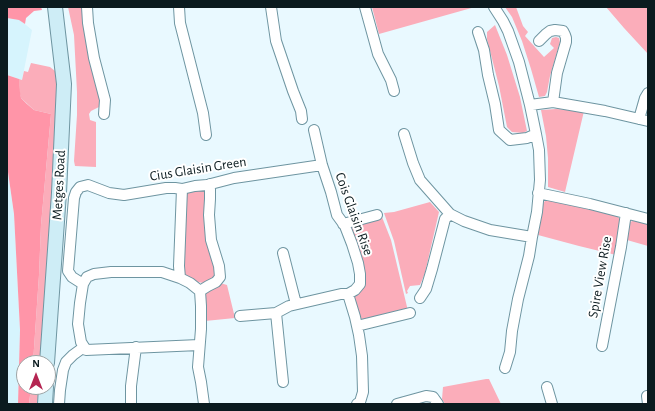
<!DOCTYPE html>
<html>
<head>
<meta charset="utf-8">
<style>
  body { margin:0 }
  #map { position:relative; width:655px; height:411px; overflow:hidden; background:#e9f9ff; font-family:"Alegreya Sans",sans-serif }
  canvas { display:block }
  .frame { position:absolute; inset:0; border:8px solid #0b1b1f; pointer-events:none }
  .north { position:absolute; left:16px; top:355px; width:40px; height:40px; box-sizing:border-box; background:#fff; border:1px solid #9da4a5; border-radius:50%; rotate:0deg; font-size:11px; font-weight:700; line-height:16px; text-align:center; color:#0b1b1f }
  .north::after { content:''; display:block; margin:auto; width:14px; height:18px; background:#b52552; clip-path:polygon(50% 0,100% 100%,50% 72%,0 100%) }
</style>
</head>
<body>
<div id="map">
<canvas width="655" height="411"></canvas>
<div class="frame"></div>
<div class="north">N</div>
</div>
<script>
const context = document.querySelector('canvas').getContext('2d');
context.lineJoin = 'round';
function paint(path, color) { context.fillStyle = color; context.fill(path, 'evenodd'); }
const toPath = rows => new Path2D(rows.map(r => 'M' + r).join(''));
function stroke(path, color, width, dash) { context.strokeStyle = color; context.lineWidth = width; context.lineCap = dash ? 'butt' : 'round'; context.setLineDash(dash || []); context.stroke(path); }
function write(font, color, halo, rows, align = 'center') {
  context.font = font + ' "Alegreya Sans",sans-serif'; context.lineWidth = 4; context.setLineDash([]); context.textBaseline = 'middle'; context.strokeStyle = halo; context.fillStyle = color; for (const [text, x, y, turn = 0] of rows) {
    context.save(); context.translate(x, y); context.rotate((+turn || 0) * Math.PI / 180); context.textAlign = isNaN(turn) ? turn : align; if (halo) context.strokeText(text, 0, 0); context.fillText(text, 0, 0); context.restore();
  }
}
paint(toPath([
  [7,18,20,20,32,30,22,80,7,75],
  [7,165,14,214,20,330,18,404,7,404]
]), '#d6f4fd');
paint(toPath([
  [68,7,85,7,101,104,99,107,91,111,89,114,90,120,96,122,96,167,75,166,74,161,77,115,77,92,74,35],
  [372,7,475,7,379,34],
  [505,7,516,7,523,26,528,32,525,36,544,57,554,48,550,44,552,38,556,37,559,38,560,42,550,76,547,92,545,96,539,97,531,69,522,41,512,17],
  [606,7,648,7,648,54,624,28],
  [495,25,507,55,520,97,527,131,523,133,512,132,507,127,499,86,487,39,487,32],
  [31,63,50,67,55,71,57,77,57,122,52,196,41,363,33,363,39,275,41,225,51,114,34,110,21,98,18,86,19,79,22,80,24,71,28,72],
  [556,109,584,111,565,192,548,187,548,158,546,136,541,110],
  [205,189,206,197,204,203,206,231,216,275,214,278,203,283,198,282,189,279,184,274,184,219,187,192],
  [546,199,617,216,622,221,616,255,579,246,538,235,543,204],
  [430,202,439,212,425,273,420,285,410,286,407,291,408,293,406,294,394,241,384,213,394,212],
  [382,217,391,240,408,311,365,320,360,318,355,303,354,298,356,294,361,289,350,227,353,224],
  [635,220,648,223,648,246,627,240,630,222],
  [220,283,227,285,235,318,205,321,205,292],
  [486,379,489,379,501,404,445,404,442,399,443,387],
  [31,387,39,387,37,404,29,404]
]), '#fbadba');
paint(toPath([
  [7,7,41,7,42,10,34,11,26,18,25,24,19,20,7,18],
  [7,75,19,79,19,86,21,98,27,104,34,110,51,114,41,225,39,275,33,363,24,363,24,387,31,387,29,404,18,404,20,330,14,214,7,165]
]), '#ff95a8');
const street = toPath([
  [87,7,88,23,94,58,105,100,104,114],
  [179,7,180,23,203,113,206,135],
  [271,7,276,41,293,91,301,111,302,119],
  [365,7,378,54,391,80,394,91],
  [494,7,503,21,508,31,519,62,530,105,536,134],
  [539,41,546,34,550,31,555,30,563,31,565,35,566,38,566,42,557,73,553,102],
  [530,105,553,102,605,111,648,121],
  [639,119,645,98,648,93],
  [314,130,322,165,331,192,337,215,345,226,352,244,358,263,360,274,360,284,355,290,348,294,355,317,359,335,362,356,363,392,360,402,357,404],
  [404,134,413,163,420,180,450,214,464,221,490,230,532,237,537,212,540,180,539,150,536,134,527,138,510,140,499,130,495,104,488,75,484,50,478,32],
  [182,189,179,266,180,278,190,283,200,291,201,306,201,329,198,367,201,382,204,404],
  [538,193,590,204,648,219],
  [343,224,377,215],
  [283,253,296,304],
  [180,278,162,272,111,272,94,274,87,277,83,284,80,303,78,324,81,342,86,350,199,345],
  [83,284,72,277,68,271,74,198,76,192,80,187,88,185,109,193,124,195,166,188,175,188,182,189,195,186,207,185,234,178,322,165],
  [200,291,208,286,216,282,220,277,219,266,211,240,209,215,210,199,210,184],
  [420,298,426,289,432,269,445,219,450,214],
  [276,313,283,382],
  [240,316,276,313,289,306,341,294,348,294],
  [357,326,410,313],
  [602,346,621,247,626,213],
  [505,368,510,352,512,331,518,299,529,256,532,237],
  [547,387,552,404],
  [647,396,648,404],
  [59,404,60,390,63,370,66,362,73,355,84,347],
  [131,404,131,386,136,347],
  [397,404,426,396,433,397,438,404]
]);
const secondary = toPath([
  [47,363,59,193,64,84,55,7],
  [45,404,46,387]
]);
stroke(street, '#6e95a1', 12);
stroke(secondary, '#6e95a1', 16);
stroke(street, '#fff', 10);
stroke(secondary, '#ceedf6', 14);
write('14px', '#0b1b1f', '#fff', [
  ["Cius Glaisin Green",198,169,-9],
  ["Metges Road",59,185,-87],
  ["Cois Glaisin Rise",354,214,70],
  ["Spire View Rise",600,277,-80]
]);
</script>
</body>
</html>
